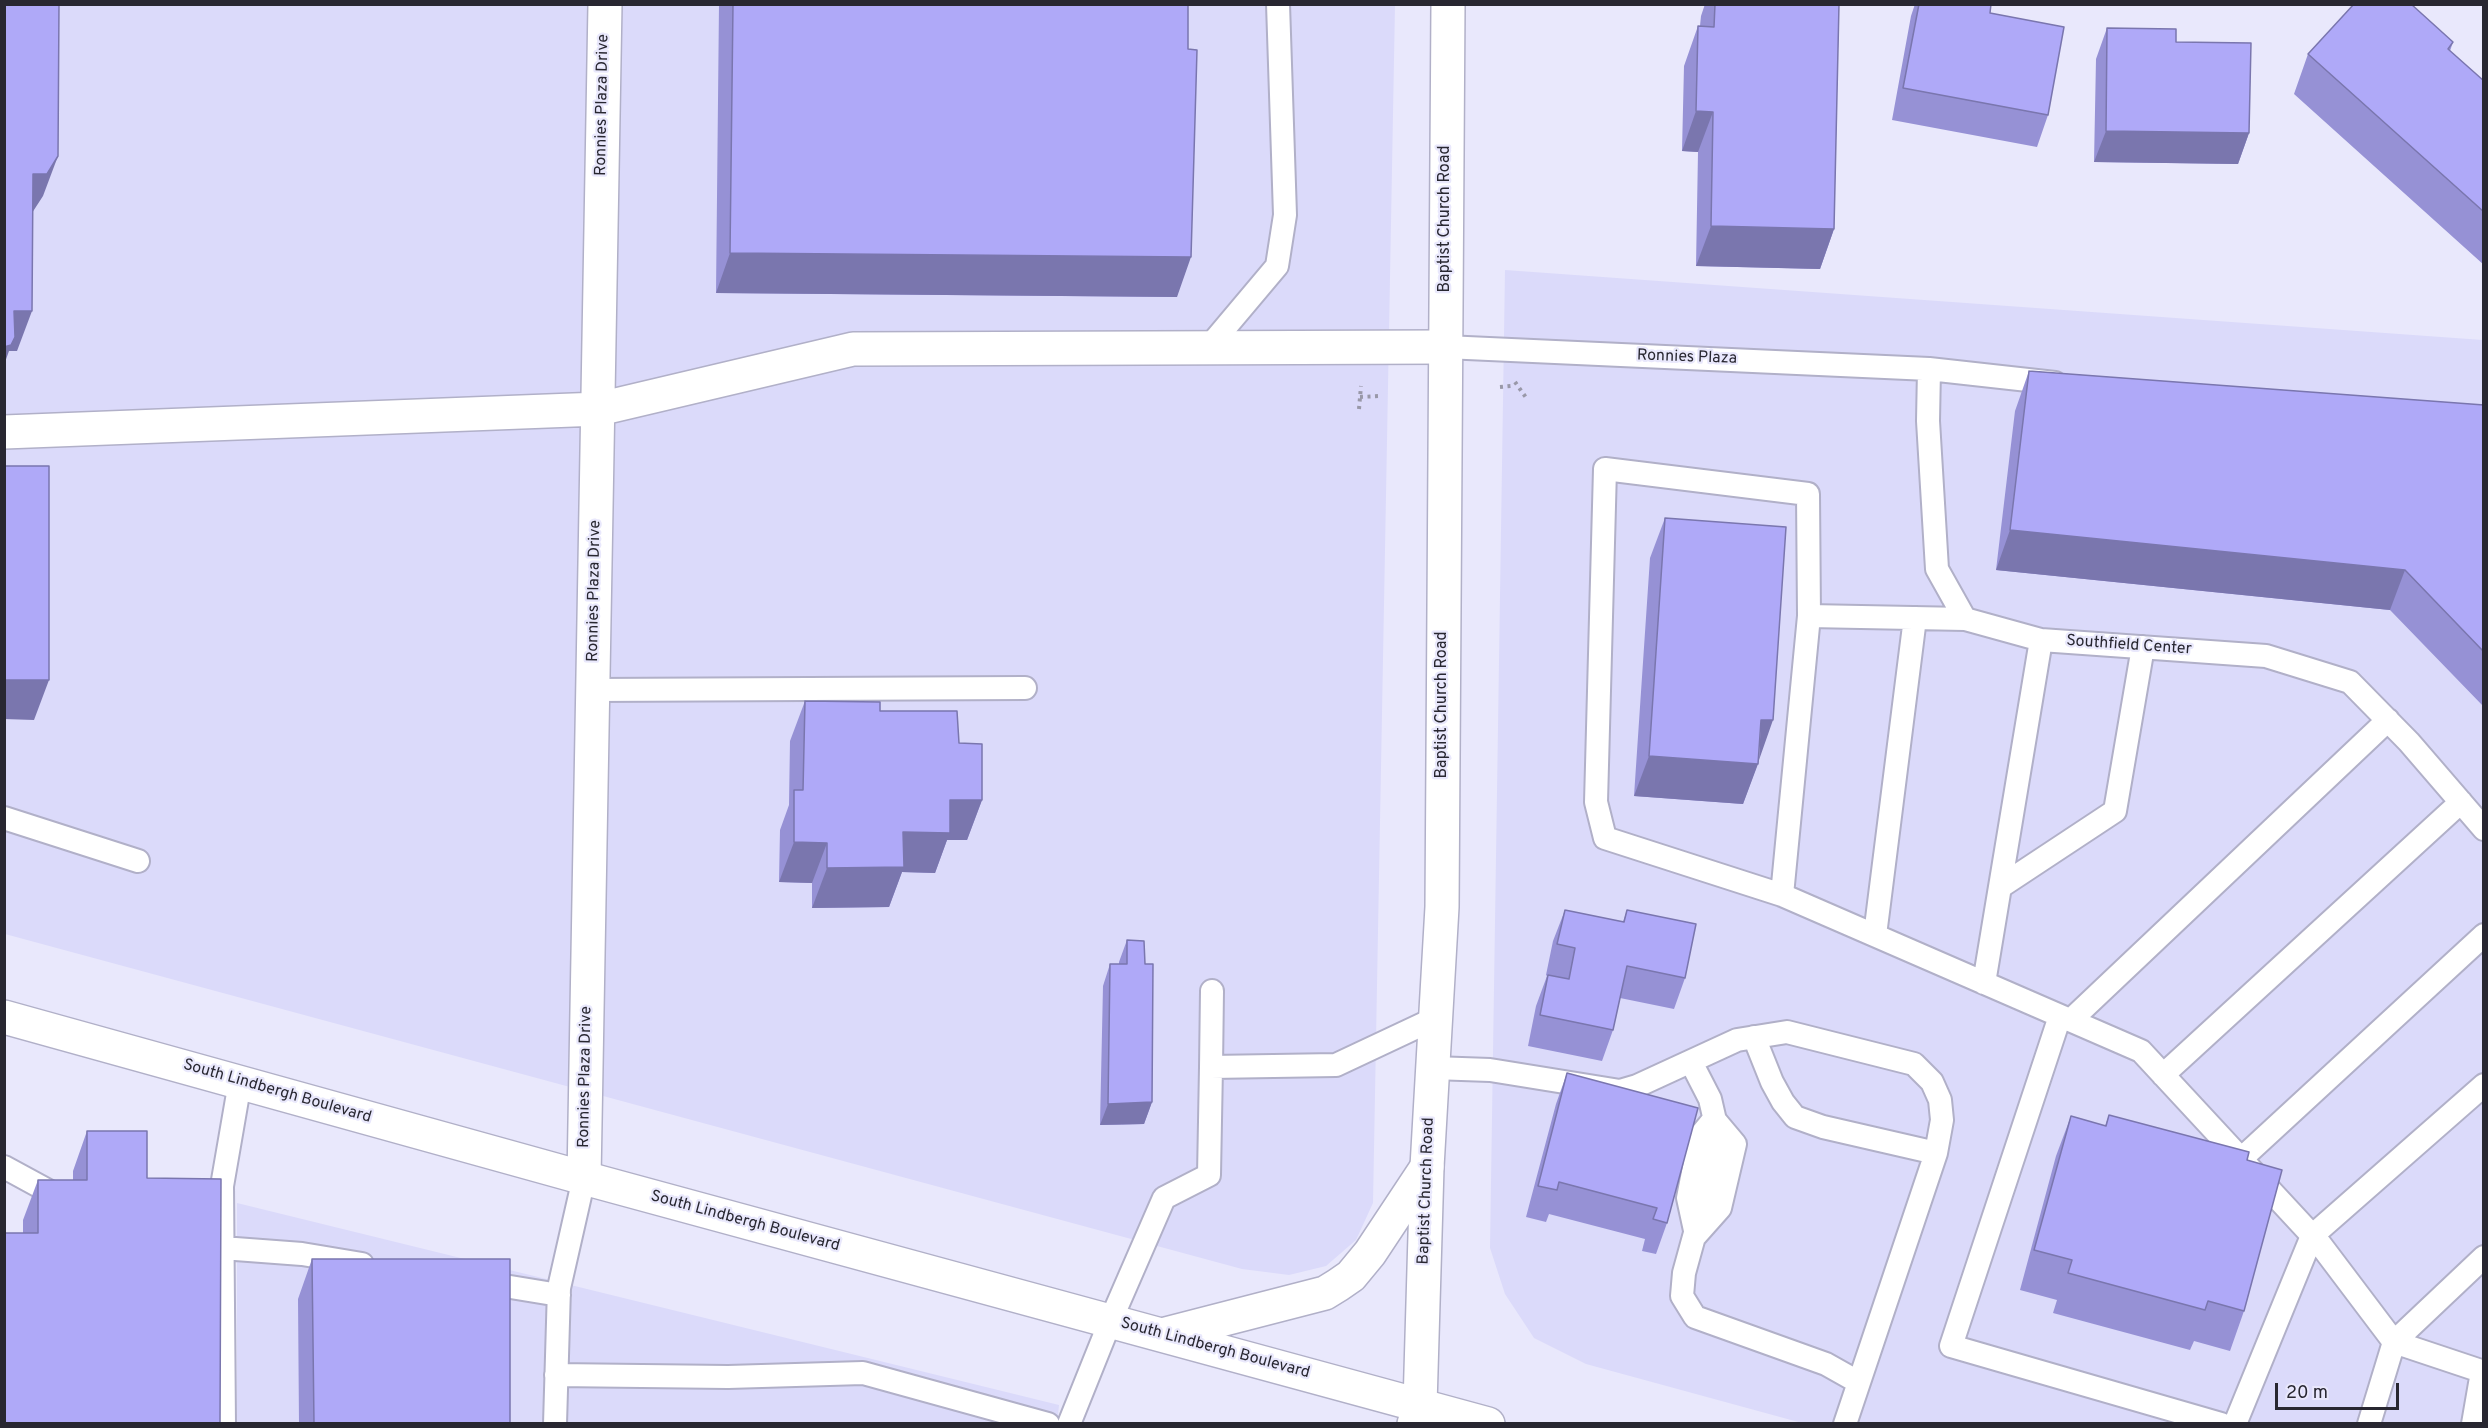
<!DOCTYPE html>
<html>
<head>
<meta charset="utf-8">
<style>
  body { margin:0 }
  #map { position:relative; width:2488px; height:1428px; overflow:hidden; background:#e9e8fc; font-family:Overpass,sans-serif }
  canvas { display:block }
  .frame { position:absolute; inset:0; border:6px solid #282731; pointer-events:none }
  .scale { position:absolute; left:2275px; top:1383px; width:124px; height:27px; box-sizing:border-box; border:3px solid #282731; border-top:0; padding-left:8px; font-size:18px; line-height:21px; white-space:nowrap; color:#282731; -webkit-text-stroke:4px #e9e8fc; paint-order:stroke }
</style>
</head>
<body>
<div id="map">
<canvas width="2488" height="1428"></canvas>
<div class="frame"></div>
<div class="scale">20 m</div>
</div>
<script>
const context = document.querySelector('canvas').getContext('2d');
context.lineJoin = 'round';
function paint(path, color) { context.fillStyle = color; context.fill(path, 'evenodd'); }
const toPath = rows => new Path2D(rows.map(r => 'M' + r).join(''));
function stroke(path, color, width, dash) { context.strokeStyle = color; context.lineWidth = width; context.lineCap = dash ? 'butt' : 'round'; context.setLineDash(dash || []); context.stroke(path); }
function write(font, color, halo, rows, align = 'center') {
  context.font = font + ' Overpass,sans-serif'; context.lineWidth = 4.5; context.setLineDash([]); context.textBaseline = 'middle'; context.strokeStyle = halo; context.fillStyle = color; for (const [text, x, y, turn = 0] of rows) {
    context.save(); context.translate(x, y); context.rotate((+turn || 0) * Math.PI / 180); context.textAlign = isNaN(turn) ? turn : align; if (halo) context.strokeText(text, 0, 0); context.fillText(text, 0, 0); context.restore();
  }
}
paint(toPath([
  [4,5,1395,5,1373,1203,1356,1240,1326,1266,1289,1275,1242,1269,5,934],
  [1505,270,2483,340,2483,1423,1802,1423,1586,1364,1534,1338,1505,1294,1490,1248],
  [237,1203,1059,1405,1057,1424,237,1424]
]), '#dbdafa');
const service = toPath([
  [1445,347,1929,369,2055,383],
  [1208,348,1277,266,1285,215,1278,4],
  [1929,369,1928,421,1937,569,1965,619,2041,640,2266,656,2350,682,2409,742,2484,829],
  [1965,619,1809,616,1808,494,1605,469,1596,802,1605,838,1782,895,2141,1051,2320,1244,2394,1342,2369,1424],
  [593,690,1025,688],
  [4,818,138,861],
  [2000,887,2115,811,2143,647],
  [1782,895,1809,616],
  [1875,935,1915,618],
  [1984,983,2041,640],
  [2060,1016,1951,1346,2221,1424],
  [2071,1020,2388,720],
  [1754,1037,1772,1082,1783,1102,1795,1117,1823,1127,1936,1153],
  [1691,1062,1710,1099,1716,1125,1711,1175,1684,1273,1682,1296,1695,1317,1826,1364,1858,1382],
  [1211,1067,1212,991],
  [1433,1068,1490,1070,1620,1091,1637,1086,1737,1040,1787,1032,1914,1064,1932,1082,1940,1100,1942,1120,1936,1153,1845,1424],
  [2163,1075,2461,802],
  [1714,1119,1735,1144,1720,1208,1696,1235,1688,1198,1700,1136,1714,1119],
  [2241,1159,2484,935],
  [4,1167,63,1199],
  [222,1248,302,1254,362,1264],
  [2484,1257,2394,1342,2484,1372],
  [480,1282,559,1295],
  [556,1375,728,1377,863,1373,1048,1424],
  [224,1424,222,1186,240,1082],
  [555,1424,559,1288,584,1178],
  [1069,1424,1110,1322,1164,1198,1209,1175,1211,1067,1336,1065,1436,1018],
  [2235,1424,2312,1236,2484,1085],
  [2473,1424,2482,1372]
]);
const minor = toPath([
  [4,432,599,409,853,349,1445,347],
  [584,1178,605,4]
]);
const tertiary = toPath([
  [1414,1424,1420,1405,1427,1167,1442,907,1448,4]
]);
const primary = toPath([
  [4,1017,584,1178,1488,1424],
  [1166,1334,1325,1293,1338,1285,1351,1276,1370,1253,1427,1167]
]);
stroke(service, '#b1b0c8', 26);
stroke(minor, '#b1b0c8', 36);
stroke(tertiary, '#b1b0c8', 36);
stroke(primary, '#b1b0c8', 36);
stroke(toPath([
  [1515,382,1527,399],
  [1500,387,1511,386],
  [1360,397,1380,396],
  [1359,409,1361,386]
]), '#9998a8', 4, [3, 4.5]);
stroke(service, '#fff', 22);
stroke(minor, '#fff', 33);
stroke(tertiary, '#fff', 33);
stroke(primary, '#fff', 33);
paint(toPath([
  [719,4,1188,4,1188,49,1177,297,716,293],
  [1705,4,1839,4,1834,229,1820,269,1696,266,1698,152,1682,151,1684,66,1698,26,1700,26,1701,16],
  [1915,4,1991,4,1990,13,2048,115,2037,147,1892,120,1911,16],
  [2107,28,2176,42,2249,133,2238,164,2094,162,2096,59],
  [2453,42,2450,51,2484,81,2484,265,2294,94,2308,54],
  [2029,371,2484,405,2484,707,2390,610,1996,570,2015,411],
  [1665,518,1759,760,1743,804,1634,796,1650,558],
  [805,701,880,711,959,743,982,800,967,840,947,840,935,873,902,872,889,907,812,908,812,883,779,882,780,830,789,805,790,741],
  [1565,910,1623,922,1627,910,1685,978,1674,1009,1620,998,1613,1030,1602,1061,1528,1046,1536,1006,1547,976,1546,975,1553,941],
  [1127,940,1152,1102,1144,1124,1100,1125,1103,986,1110,964,1119,964,1119,962],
  [1567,1073,1667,1223,1656,1254,1642,1251,1645,1239,1549,1214,1546,1222,1526,1217,1556,1104],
  [2109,1115,2247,1160,2244,1311,2230,1351,2194,1341,2190,1350,2053,1313,2057,1300,2020,1290,2056,1156,2071,1116,2105,1126],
  [87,1131,147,1178,220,1424,23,1233,23,1220,38,1180,73,1180,73,1171],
  [312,1259,510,1424,299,1424,298,1299]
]), '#9691d5');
paint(toPath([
  [1696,111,1713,112,1698,152,1682,151],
  [2106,131,2249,133,2238,164,2094,162],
  [58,156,43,196,32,213,33,174],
  [1711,226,1834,229,1820,269,1696,266],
  [730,253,1191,257,1177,297,716,293],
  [14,311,32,311,17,351,9,351,4,365,4,338],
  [2010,530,2405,570,2390,610,1996,570],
  [4,680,49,680,34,720,4,719],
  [1761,720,1773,720,1759,760],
  [1649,756,1758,764,1743,804,1634,796],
  [950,800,982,800,967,840,947,840,935,873,902,872,889,907,812,908,827,868,903,832],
  [794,842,827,843,812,883,779,882],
  [1152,1102,1144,1124,1100,1125,1108,1104]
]), '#7a76ae');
const building = toPath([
  [4,4,59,4,58,156,47,174,33,174,32,311,14,311,15,337,11,345,4,347,4,4],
  [733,4,1188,4,1188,49,1197,50,1191,257,730,253,733,4],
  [1715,4,1839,4,1834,229,1711,226,1713,112,1696,111,1698,26,1714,27,1715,4],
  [1919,4,1991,4,1990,13,2064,27,2048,115,1903,88,1919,4],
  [2354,4,2411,4,2453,42,2448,49,2484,81,2484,212,2308,54,2354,4],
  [2107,28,2176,29,2176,42,2251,43,2249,133,2106,131,2107,28],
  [2029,371,2484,405,2484,652,2405,570,2010,530,2029,371],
  [4,466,49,466,49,680,4,680,4,466],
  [1665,518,1786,527,1773,720,1761,720,1758,764,1649,756,1665,518],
  [805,701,880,702,880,711,957,711,959,743,982,744,982,800,950,800,950,833,903,832,904,867,827,868,827,843,794,842,794,790,803,790,805,701],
  [1565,910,1624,922,1627,910,1696,924,1685,978,1627,966,1613,1030,1540,1015,1548,975,1569,979,1575,948,1557,944,1565,910],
  [1127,940,1144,941,1145,964,1153,964,1152,1102,1108,1104,1110,964,1127,964,1127,940],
  [1567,1073,1698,1108,1667,1223,1653,1219,1657,1208,1559,1182,1557,1190,1538,1186,1567,1073],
  [2109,1115,2249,1152,2247,1160,2282,1170,2244,1311,2208,1301,2205,1310,2068,1273,2072,1260,2034,1250,2071,1116,2106,1126,2109,1115],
  [87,1131,147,1131,147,1178,221,1179,220,1424,4,1424,4,1233,38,1233,38,1180,87,1180,87,1131],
  [312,1259,510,1259,510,1424,314,1424,312,1259]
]);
paint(building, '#afa9f8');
stroke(building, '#7a76ae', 1.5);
write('16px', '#282731', '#e9e8fc', [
  ["Ronnies Plaza Drive",603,105,-89],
  ["Baptist Church Road",1446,219,-90],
  ["Ronnies Plaza",1687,358,2],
  ["Ronnies Plaza Drive",595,591,-89],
  ["Southfield Center",2129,646,4],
  ["Baptist Church Road",1443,705,-90],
  ["Ronnies Plaza Drive",586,1077,-89],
  ["South Lindbergh Boulevard",277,1092,16],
  ["Baptist Church Road",1427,1191,-88],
  ["South Lindbergh Boulevard",745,1222,15],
  ["South Lindbergh Boulevard",1215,1349,15]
]);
</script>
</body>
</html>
